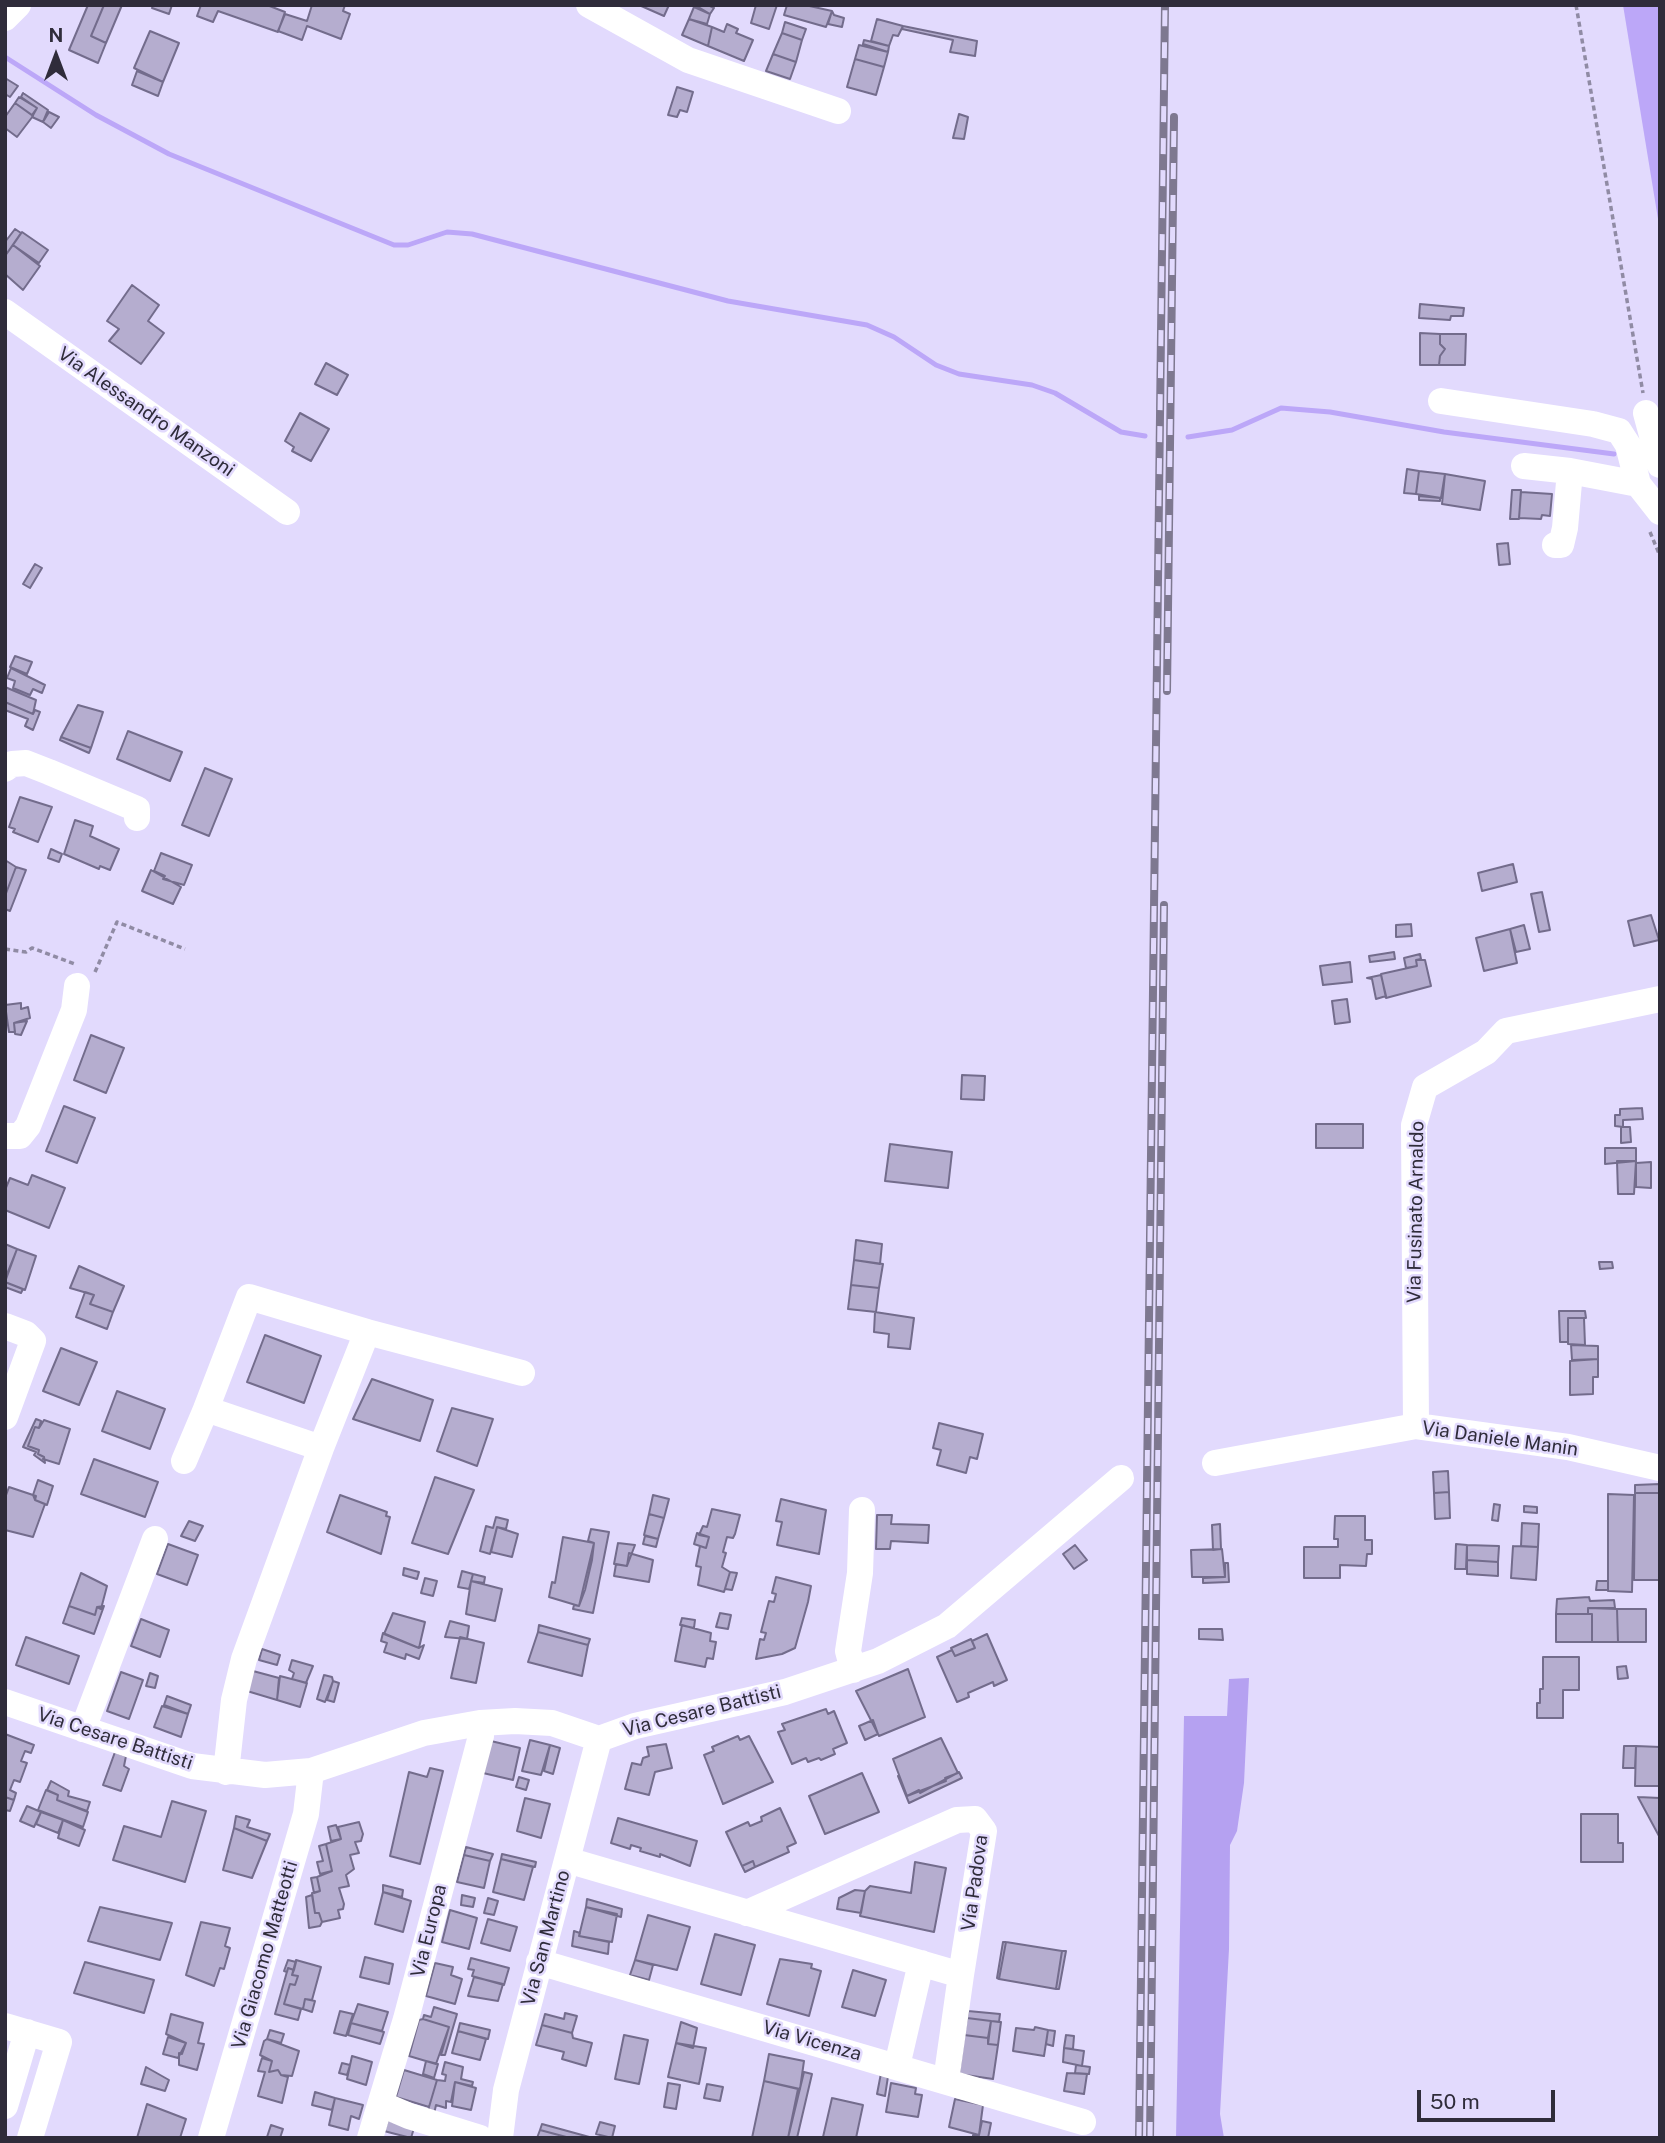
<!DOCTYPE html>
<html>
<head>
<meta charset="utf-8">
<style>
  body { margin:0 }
  #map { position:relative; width:1665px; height:2143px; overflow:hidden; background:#e2dafd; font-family:"Public Sans",sans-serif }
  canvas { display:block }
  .frame { position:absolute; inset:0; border:7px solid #2f2c3a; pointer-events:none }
  .north { position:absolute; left:21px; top:21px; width:70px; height:70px; -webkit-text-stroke:5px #e2dafd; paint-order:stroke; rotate:0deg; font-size:19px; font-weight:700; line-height:28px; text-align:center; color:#2f2c3a }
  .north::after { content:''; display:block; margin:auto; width:24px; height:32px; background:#2f2c3a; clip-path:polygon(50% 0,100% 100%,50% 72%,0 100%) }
  .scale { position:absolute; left:1417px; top:2090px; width:138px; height:32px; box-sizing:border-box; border:4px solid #2f2c3a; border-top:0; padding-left:9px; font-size:21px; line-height:24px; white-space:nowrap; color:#2f2c3a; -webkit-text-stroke:5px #e2dafd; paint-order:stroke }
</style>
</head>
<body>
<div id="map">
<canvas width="1665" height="2143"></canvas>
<div class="frame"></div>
<div class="north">N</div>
<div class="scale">50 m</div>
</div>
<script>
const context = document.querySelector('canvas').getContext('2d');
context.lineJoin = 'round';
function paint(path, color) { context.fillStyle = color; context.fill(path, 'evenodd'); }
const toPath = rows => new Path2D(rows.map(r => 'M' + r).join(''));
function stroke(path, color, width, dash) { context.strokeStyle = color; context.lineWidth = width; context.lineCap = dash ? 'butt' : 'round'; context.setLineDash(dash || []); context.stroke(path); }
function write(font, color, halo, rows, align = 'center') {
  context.font = font + ' "Public Sans",sans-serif'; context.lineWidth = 5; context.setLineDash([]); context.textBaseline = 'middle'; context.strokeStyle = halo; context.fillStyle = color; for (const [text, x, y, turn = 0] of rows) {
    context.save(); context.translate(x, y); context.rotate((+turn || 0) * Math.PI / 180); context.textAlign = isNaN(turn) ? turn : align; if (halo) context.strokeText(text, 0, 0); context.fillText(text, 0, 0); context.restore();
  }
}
paint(toPath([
  [1249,1678,1244,1783,1237,1831,1230,1845,1229,1949,1220,2114,1224,2138,1176,2138,1184,1716,1227,1716,1229,1679]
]), '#b5a1f1');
paint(toPath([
  [1623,5,1660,5,1660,229,1659,225]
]), '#bca7f8');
stroke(toPath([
  [5,57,96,115,169,154,394,245,408,245,447,232,472,234,728,301,867,325,894,337,936,365,959,374,1032,385,1055,393,1121,432,1145,436],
  [1188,437,1232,430,1281,408,1330,412,1444,432,1614,454]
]), '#bca7f8', 5);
const building = toPath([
  [88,5,104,5,91,36,106,43,98,63,69,50,88,5],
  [104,5,122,5,106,43,91,36,104,5],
  [153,5,172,5,169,14,152,8,153,5],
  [201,5,267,5,285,12,278,32,218,11,213,22,197,16,201,5],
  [312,5,345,5,343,11,350,14,341,39,307,26,302,40,278,31,285,14,307,21,312,5],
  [639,5,669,5,664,16,639,5],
  [695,5,708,5,714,8,710,14,695,5],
  [777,5,769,29,751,23,756,5,777,5],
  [787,5,805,5,832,11,826,27,784,15,787,5],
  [694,7,710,14,707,24,689,19,694,7],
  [832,11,834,15,844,18,842,27,828,24,832,11],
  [689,19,712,27,708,46,682,35,689,19],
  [877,19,903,26,898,36,893,35,889,46,871,41,877,19],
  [785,22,806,29,802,40,782,33,785,22],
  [727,24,738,29,736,33,753,40,744,61,708,46,712,27,724,32,727,24],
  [903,26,977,41,975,56,950,52,953,40,902,29,903,26],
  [150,31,179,43,163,82,134,68,150,31],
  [782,33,802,40,796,62,773,54,782,33],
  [864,40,889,46,888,52,863,44,864,40],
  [859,45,888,52,884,67,855,59,859,45],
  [773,54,796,62,790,79,766,71,773,54],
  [855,59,884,67,876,95,847,87,855,59],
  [137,71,163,82,158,96,132,85,137,71],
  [5,78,18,86,10,97,5,94,5,78],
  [677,87,693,92,687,112,680,110,677,117,668,115,677,87],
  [23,93,48,110,43,122,32,117,37,108,21,97,23,93],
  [19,97,37,108,32,115,15,103,19,97],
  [15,103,33,116,17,137,5,128,5,117,15,103],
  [49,112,59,117,51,128,43,122,49,112],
  [959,114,968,117,964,139,953,138,959,114],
  [15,229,21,233,5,256,5,242,15,229],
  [22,232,48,250,39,263,13,245,22,232],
  [13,245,40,266,23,290,5,274,5,256,13,245],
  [132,285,159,305,148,321,164,333,141,364,109,341,119,329,107,321,132,285],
  [1420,304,1464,308,1463,316,1451,316,1450,320,1419,318,1420,304],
  [1420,333,1440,334,1440,344,1445,349,1440,356,1439,365,1420,365,1420,333],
  [1440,334,1466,334,1465,365,1439,365,1440,356,1445,349,1440,344,1440,334],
  [326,363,348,375,337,395,315,384,326,363],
  [300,413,329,429,311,461,292,451,294,447,285,441,300,413],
  [1407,469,1419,471,1416,494,1404,493,1407,469],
  [1419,471,1445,474,1441,498,1416,494,1419,471],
  [1445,474,1485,481,1480,510,1442,504,1445,474],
  [1512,490,1521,490,1519,519,1510,519,1512,490],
  [1521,492,1552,494,1550,516,1542,515,1541,519,1519,518,1521,492],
  [1419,496,1440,498,1440,501,1419,500,1419,496],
  [1508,543,1510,564,1499,565,1497,544,1508,543],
  [35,564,42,568,30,588,23,584,35,564],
  [15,656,32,662,27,674,10,667,15,656],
  [11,668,45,685,42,693,33,689,30,695,13,688,15,681,7,678,11,668],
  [5,687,36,700,33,714,5,702,5,687],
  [5,702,33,714,35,710,40,712,33,730,25,726,28,719,5,710,5,702],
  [78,705,103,712,91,748,61,737,78,705],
  [128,731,182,752,170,781,117,759,128,731],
  [61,737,91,748,89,753,60,740,61,737],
  [205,768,232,779,209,836,182,825,205,768],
  [20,797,52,807,38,842,13,832,15,829,9,827,20,797],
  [75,820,93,826,90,836,119,849,110,870,100,866,99,869,64,854,75,820],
  [51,849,62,854,59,862,48,858,51,849],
  [161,853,192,865,184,885,163,879,165,876,154,871,161,853],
  [5,860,16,867,5,896,5,860],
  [1513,864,1517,882,1482,891,1478,873,1513,864],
  [16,867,26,870,10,911,5,909,5,896,16,867],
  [151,870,181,887,173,904,142,891,151,870],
  [1542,892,1550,930,1539,932,1531,894,1542,892],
  [1651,915,1659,940,1634,946,1628,921,1651,915],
  [1411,924,1412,936,1396,937,1396,925,1411,924],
  [1524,925,1530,949,1516,952,1510,929,1524,925],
  [1510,929,1517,963,1484,971,1476,938,1510,929],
  [1394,952,1395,959,1370,962,1369,956,1394,952],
  [1420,954,1421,959,1416,960,1417,966,1406,968,1404,958,1420,954],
  [1416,960,1425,960,1431,986,1386,998,1381,974,1417,966,1416,960],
  [1350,962,1352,982,1323,985,1320,966,1350,962],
  [1381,975,1386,996,1376,999,1372,979,1367,978,1381,975],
  [1347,999,1350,1022,1335,1024,1332,1001,1347,999],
  [21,1003,21,1009,28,1007,30,1018,14,1023,15,1032,9,1032,5,1005,21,1003],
  [27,1021,21,1035,15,1034,14,1023,27,1021],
  [91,1035,124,1048,106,1093,74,1080,91,1035],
  [962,1075,985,1076,984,1100,961,1099,962,1075],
  [64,1106,95,1118,77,1163,46,1151,64,1106],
  [1642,1108,1643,1119,1623,1120,1623,1127,1615,1126,1615,1115,1620,1115,1620,1109,1642,1108],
  [1316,1124,1363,1124,1363,1148,1316,1148,1316,1124],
  [1621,1127,1630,1127,1631,1142,1621,1143,1621,1127],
  [890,1144,952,1152,948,1188,885,1181,890,1144],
  [1605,1148,1636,1148,1636,1161,1605,1164,1605,1148],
  [1617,1161,1636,1161,1634,1194,1618,1194,1617,1161],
  [1651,1162,1651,1188,1636,1187,1636,1163,1651,1162],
  [32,1175,65,1188,49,1228,5,1210,5,1190,10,1178,28,1185,32,1175],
  [856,1240,882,1244,880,1264,854,1260,856,1240],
  [5,1244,17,1249,5,1279,5,1244],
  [17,1249,36,1256,25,1290,5,1282,17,1249],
  [854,1260,883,1264,879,1288,851,1285,854,1260],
  [1599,1262,1612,1262,1613,1268,1600,1269,1599,1262],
  [79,1266,124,1286,113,1312,90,1304,94,1295,70,1288,79,1266],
  [5,1282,23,1289,21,1293,5,1287,5,1282],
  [851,1285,879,1288,876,1312,848,1309,851,1285],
  [85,1292,94,1295,90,1304,113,1312,107,1329,76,1317,85,1292],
  [1559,1311,1585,1311,1586,1318,1568,1318,1568,1342,1560,1342,1559,1311],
  [875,1312,914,1318,910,1349,888,1347,889,1334,874,1332,875,1312],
  [1568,1318,1584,1318,1585,1345,1568,1344,1568,1318],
  [265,1335,321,1356,304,1403,247,1382,265,1335],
  [1571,1345,1598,1346,1598,1359,1572,1360,1571,1345],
  [61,1348,97,1362,79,1405,43,1391,61,1348],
  [1598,1359,1598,1377,1593,1377,1593,1394,1570,1395,1570,1361,1598,1359],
  [372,1379,433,1400,420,1441,353,1419,372,1379],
  [117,1391,165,1409,150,1449,102,1431,117,1391],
  [452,1408,493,1419,477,1466,437,1451,452,1408],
  [36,1419,41,1421,39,1428,35,1427,28,1446,39,1450,38,1454,44,1457,45,1463,34,1455,36,1452,23,1447,36,1419],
  [44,1420,70,1429,59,1464,43,1459,44,1457,38,1454,39,1450,28,1446,35,1427,39,1428,44,1420],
  [939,1423,983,1434,977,1459,970,1457,966,1473,937,1465,941,1450,933,1448,939,1423],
  [94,1459,158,1482,145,1517,81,1494,94,1459],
  [1448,1471,1449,1492,1434,1493,1433,1472,1448,1471],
  [435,1477,474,1490,448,1554,412,1543,435,1477],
  [38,1480,53,1486,47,1505,35,1500,33,1495,38,1480],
  [1660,1484,1660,1493,1635,1493,1635,1485,1660,1484],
  [9,1487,36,1496,35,1500,45,1504,33,1537,5,1530,5,1498,9,1487],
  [1449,1492,1450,1518,1435,1519,1434,1493,1449,1492],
  [1635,1493,1660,1493,1660,1580,1634,1580,1635,1493],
  [1608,1494,1634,1495,1632,1592,1608,1591,1608,1494],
  [340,1495,387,1512,386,1516,390,1517,381,1554,327,1532,340,1495],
  [653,1495,669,1499,664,1518,649,1514,653,1495],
  [781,1499,826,1510,819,1554,777,1545,782,1522,776,1521,781,1499],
  [1494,1504,1500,1505,1498,1521,1492,1520,1494,1504],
  [1524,1506,1537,1507,1537,1513,1524,1512,1524,1506],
  [712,1509,740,1515,735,1534,733,1538,727,1537,723,1552,726,1553,722,1567,730,1572,724,1592,698,1585,701,1567,696,1566,700,1546,706,1548,709,1537,699,1535,703,1526,707,1527,712,1509],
  [649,1514,664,1518,658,1539,644,1535,649,1514],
  [877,1515,892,1515,891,1524,929,1525,928,1543,891,1541,890,1549,876,1549,877,1515],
  [1335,1516,1365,1516,1365,1540,1372,1540,1372,1554,1367,1554,1366,1566,1340,1565,1340,1578,1304,1578,1304,1547,1338,1547,1338,1539,1334,1539,1335,1516],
  [496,1517,508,1520,506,1529,497,1527,490,1554,480,1551,486,1526,493,1528,496,1517],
  [189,1521,203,1526,195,1541,181,1536,189,1521],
  [1522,1523,1539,1524,1538,1547,1521,1546,1522,1523],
  [1220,1524,1221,1549,1213,1550,1212,1525,1220,1524],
  [497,1527,518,1534,512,1557,491,1552,497,1527],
  [591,1529,609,1532,593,1613,573,1609,574,1605,579,1606,585,1590,592,1560,594,1543,588,1541,591,1529],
  [697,1533,709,1537,706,1548,694,1544,697,1533],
  [645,1536,658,1539,656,1547,643,1544,645,1536],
  [563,1537,594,1543,579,1606,549,1597,552,1582,555,1583,563,1537],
  [618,1543,635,1545,627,1566,614,1564,618,1543],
  [168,1544,198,1555,187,1585,157,1574,168,1544],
  [1456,1544,1467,1545,1466,1569,1455,1569,1456,1544],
  [1075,1545,1087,1560,1074,1569,1063,1554,1075,1545],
  [1467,1545,1499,1546,1498,1562,1467,1560,1467,1545],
  [1513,1546,1538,1547,1536,1580,1511,1578,1513,1546],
  [1222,1549,1225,1577,1192,1577,1191,1550,1222,1549],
  [629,1553,653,1560,649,1582,614,1576,616,1564,627,1566,629,1553],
  [1467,1560,1498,1562,1498,1576,1467,1574,1467,1560],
  [1225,1563,1228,1563,1229,1582,1203,1583,1203,1578,1225,1577,1225,1563],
  [404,1568,419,1572,417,1579,403,1575,404,1568],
  [462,1571,473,1574,469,1589,458,1587,462,1571],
  [730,1572,737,1573,732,1590,725,1589,730,1572],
  [81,1573,107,1586,101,1609,97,1607,95,1615,69,1606,81,1573],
  [473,1574,485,1577,484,1583,471,1581,473,1574],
  [776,1577,811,1586,808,1602,795,1648,782,1654,756,1659,760,1639,764,1640,766,1633,761,1632,769,1601,774,1602,776,1594,772,1593,776,1577],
  [425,1578,437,1581,433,1596,421,1593,425,1578],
  [471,1581,502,1589,495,1621,466,1614,471,1581],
  [1597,1581,1608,1581,1608,1590,1596,1590,1597,1581],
  [1589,1597,1590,1601,1614,1600,1615,1608,1588,1608,1588,1614,1556,1614,1557,1599,1589,1597],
  [69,1606,95,1615,97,1607,104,1606,94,1634,63,1623,69,1606],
  [1588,1608,1617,1609,1618,1642,1592,1642,1592,1614,1588,1614,1588,1608],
  [1617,1609,1646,1609,1646,1642,1618,1642,1617,1609],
  [393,1613,425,1622,419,1648,384,1634,393,1613],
  [720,1613,731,1615,728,1629,716,1627,720,1613],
  [1556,1614,1592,1614,1592,1642,1556,1642,1556,1614],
  [682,1618,695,1620,694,1628,680,1625,682,1618],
  [141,1619,169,1630,160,1657,131,1646,141,1619],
  [450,1621,469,1626,467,1639,445,1637,450,1621],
  [539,1625,590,1639,588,1645,538,1632,539,1625],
  [682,1625,711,1633,710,1641,716,1642,713,1659,707,1658,705,1667,675,1661,682,1625],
  [1199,1629,1222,1629,1223,1640,1199,1639,1199,1629],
  [538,1632,588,1645,582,1676,528,1662,538,1632],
  [383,1633,419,1648,424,1645,419,1659,406,1654,405,1659,384,1652,387,1643,381,1641,383,1633],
  [987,1634,1007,1680,994,1686,993,1682,968,1693,969,1697,957,1702,937,1657,952,1650,955,1656,975,1648,972,1641,987,1634],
  [26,1637,79,1656,69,1684,16,1665,26,1637],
  [460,1637,484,1643,476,1683,451,1678,460,1637],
  [971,1639,975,1648,955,1656,951,1648,971,1639],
  [262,1649,280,1655,277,1665,259,1660,262,1649],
  [1543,1657,1579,1657,1579,1690,1563,1690,1563,1718,1537,1718,1537,1703,1540,1703,1540,1689,1543,1689,1543,1657],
  [292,1660,313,1666,306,1683,292,1679,294,1673,289,1670,292,1660],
  [1626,1666,1628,1678,1618,1679,1617,1667,1626,1666],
  [908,1669,925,1717,879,1736,856,1691,908,1669],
  [253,1671,279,1678,277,1700,247,1691,253,1671],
  [121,1672,143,1680,129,1719,107,1711,121,1672],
  [150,1673,158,1676,155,1688,146,1686,150,1673],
  [324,1675,332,1677,333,1681,325,1702,317,1699,324,1675],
  [280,1676,307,1683,300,1707,277,1700,280,1676],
  [333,1681,339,1683,334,1702,327,1700,333,1681],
  [167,1696,191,1705,188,1714,164,1705,167,1696],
  [162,1706,188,1714,181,1737,154,1727,162,1706],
  [826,1709,828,1714,834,1711,847,1743,833,1749,835,1754,821,1760,819,1758,808,1762,806,1758,792,1764,778,1732,785,1730,782,1724,826,1709],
  [873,1720,878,1734,865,1740,859,1726,873,1720],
  [5,1734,34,1745,31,1753,25,1751,21,1761,27,1763,20,1782,14,1780,10,1790,16,1793,14,1800,5,1797,5,1734],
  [738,1736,740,1740,749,1736,773,1782,723,1804,704,1755,714,1751,712,1747,738,1736],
  [941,1738,958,1773,945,1778,946,1781,907,1796,893,1759,941,1738],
  [530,1740,550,1745,541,1775,522,1771,530,1740],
  [491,1741,520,1748,513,1780,483,1773,491,1741],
  [666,1744,672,1768,655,1772,649,1795,625,1789,632,1763,641,1765,643,1758,649,1756,647,1747,666,1744],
  [550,1745,560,1748,553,1774,544,1771,550,1745],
  [1624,1746,1636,1746,1635,1768,1623,1768,1624,1746],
  [1636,1746,1660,1747,1660,1786,1635,1786,1636,1746],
  [115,1752,126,1756,124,1766,129,1769,121,1791,103,1785,115,1752],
  [430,1768,443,1771,420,1864,390,1856,409,1772,427,1777,430,1768],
  [959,1772,962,1778,909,1803,898,1776,907,1796,919,1790,920,1793,959,1772],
  [862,1773,879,1812,825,1834,809,1796,862,1773],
  [519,1777,529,1780,526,1790,516,1787,519,1777],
  [51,1781,69,1791,68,1796,90,1802,87,1811,57,1800,58,1795,47,1790,51,1781],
  [46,1790,58,1795,57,1800,88,1812,83,1827,38,1810,46,1790],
  [5,1797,14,1800,10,1811,5,1810,5,1797],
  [1638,1797,1660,1798,1660,1836,1659,1836,1638,1797],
  [525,1798,550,1804,541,1838,517,1831,525,1798],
  [172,1801,206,1811,185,1882,113,1860,124,1826,161,1837,172,1801],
  [27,1806,41,1812,34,1827,20,1821,27,1806],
  [780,1808,796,1843,787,1847,789,1852,755,1867,753,1861,742,1866,726,1832,748,1822,750,1826,762,1821,761,1817,780,1808],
  [41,1812,63,1820,58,1833,36,1824,41,1812],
  [1581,1814,1618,1814,1618,1843,1623,1843,1623,1862,1581,1862,1581,1814],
  [236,1816,250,1820,247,1827,270,1834,267,1841,234,1828,236,1816],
  [618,1818,697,1841,690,1866,660,1854,660,1857,640,1851,641,1848,631,1845,630,1849,611,1843,618,1818],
  [63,1820,85,1830,79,1846,58,1838,63,1820],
  [359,1822,363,1834,361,1841,355,1842,359,1853,350,1855,354,1869,346,1875,349,1886,339,1888,344,1904,343,1909,338,1910,340,1918,322,1922,319,1913,315,1913,312,1893,320,1891,317,1877,332,1871,326,1844,341,1839,338,1827,359,1822],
  [336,1825,341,1839,331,1841,328,1827,336,1825],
  [234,1828,267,1841,252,1878,223,1870,234,1828],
  [326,1844,332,1871,320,1874,317,1862,323,1861,319,1846,326,1844],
  [466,1847,493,1854,490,1861,464,1855,466,1847],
  [502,1854,536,1862,535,1867,501,1859,502,1854],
  [464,1855,490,1861,484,1888,457,1882,464,1855],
  [501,1859,533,1867,524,1900,493,1892,501,1859],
  [753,1861,755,1867,745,1872,742,1866,753,1861],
  [915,1862,946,1868,934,1932,860,1916,865,1891,870,1886,911,1893,915,1862],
  [317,1877,320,1891,314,1893,311,1878,317,1877],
  [383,1885,403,1890,402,1897,383,1892,383,1885],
  [855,1890,865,1891,861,1913,837,1909,839,1898,855,1890],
  [383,1892,411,1901,403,1932,375,1924,383,1892],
  [312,1895,315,1913,319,1913,322,1922,320,1926,309,1928,306,1897,312,1895],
  [462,1895,475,1898,473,1907,461,1905,462,1895],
  [488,1898,498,1901,494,1915,484,1913,488,1898],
  [587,1899,622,1909,621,1917,586,1907,587,1899],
  [100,1907,172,1923,160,1960,88,1941,100,1907],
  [586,1907,617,1914,612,1942,579,1936,586,1907],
  [450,1910,477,1918,469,1949,442,1942,450,1910],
  [648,1915,690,1927,677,1970,635,1960,648,1915],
  [488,1919,517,1927,510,1951,481,1943,488,1919],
  [201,1922,230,1928,225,1946,230,1948,224,1969,220,1968,214,1986,186,1975,201,1922],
  [574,1931,580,1933,579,1936,609,1942,608,1954,572,1946,574,1931],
  [715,1934,755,1945,741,1995,701,1984,715,1934],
  [1003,1942,1006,1942,999,1979,997,1978,1003,1942],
  [1006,1942,1062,1951,1056,1989,999,1979,1006,1942],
  [1062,1951,1066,1951,1059,1989,1056,1989,1062,1951],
  [365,1957,393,1964,389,1984,360,1977,365,1957],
  [471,1958,509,1968,504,1985,472,1976,474,1970,468,1969,471,1958],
  [780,1959,812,1964,811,1968,821,1971,809,2016,767,2004,780,1959],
  [288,1960,296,1962,294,1970,288,1968,287,1972,284,1971,288,1960],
  [296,1960,321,1967,312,2000,305,1999,303,2009,284,2004,290,1984,295,1985,298,1976,292,1975,296,1960],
  [635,1960,653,1965,649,1980,630,1975,635,1960],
  [85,1962,154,1980,144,2013,74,1993,85,1962],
  [435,1963,453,1967,451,1975,462,1979,455,2004,426,1996,435,1963],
  [288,1968,294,1970,292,1975,298,1976,295,1985,290,1984,284,2004,301,2009,298,2020,275,2014,288,1968],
  [853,1970,886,1980,875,2016,842,2007,853,1970],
  [474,1977,503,1984,498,2001,468,1996,474,1977],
  [305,1999,315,2001,312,2012,303,2009,305,1999],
  [358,2004,388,2012,382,2031,351,2023,358,2004],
  [434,2007,457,2014,445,2055,441,2055,449,2027,423,2019,424,2015,431,2017,434,2007],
  [340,2011,353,2014,346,2036,334,2033,340,2011],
  [968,2011,1000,2014,999,2022,967,2018,968,2011],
  [565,2013,577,2016,572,2033,542,2025,545,2014,564,2019,565,2013],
  [171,2014,203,2023,198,2043,204,2044,197,2070,179,2065,179,2053,182,2054,186,2043,166,2034,171,2014],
  [967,2018,991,2021,988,2038,964,2035,967,2018],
  [423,2019,449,2027,436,2064,409,2056,419,2020,423,2019],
  [991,2021,1001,2022,998,2045,988,2044,991,2021],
  [681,2022,697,2028,693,2048,676,2043,681,2022],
  [351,2023,384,2032,380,2044,348,2035,351,2023],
  [460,2023,490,2030,488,2039,458,2031,460,2023],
  [542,2025,572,2033,573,2038,592,2043,586,2066,562,2059,564,2052,536,2045,542,2025],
  [1035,2027,1048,2030,1044,2056,1013,2051,1016,2028,1034,2030,1035,2027],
  [270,2030,284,2034,281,2043,267,2039,270,2030],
  [1048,2030,1055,2031,1053,2046,1046,2044,1048,2030],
  [458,2031,486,2039,480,2060,452,2053,458,2031],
  [624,2035,648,2040,639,2084,615,2079,624,2035],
  [964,2035,988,2038,988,2044,998,2045,993,2079,959,2074,964,2035],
  [1066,2035,1074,2036,1073,2049,1064,2048,1066,2035],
  [168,2037,186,2043,178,2058,163,2054,168,2037],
  [267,2039,299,2051,292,2076,281,2075,278,2070,269,2072,272,2061,260,2055,264,2041,267,2039],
  [676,2043,706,2048,699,2084,668,2077,676,2043],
  [1064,2048,1084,2051,1082,2066,1063,2062,1064,2048],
  [769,2054,804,2061,800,2089,764,2081,769,2054],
  [352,2056,372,2062,366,2085,347,2079,352,2056],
  [262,2058,272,2061,269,2072,278,2070,281,2075,288,2077,282,2103,258,2096,265,2072,258,2071,262,2058],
  [426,2061,438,2064,434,2078,423,2074,426,2061],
  [445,2062,463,2067,461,2079,473,2082,472,2086,455,2082,451,2102,446,2101,446,2108,436,2105,434,2114,428,2112,429,2107,437,2080,445,2081,446,2075,442,2074,445,2062],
  [342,2063,350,2065,347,2075,339,2073,342,2063],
  [1076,2065,1090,2067,1089,2074,1075,2073,1076,2065],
  [146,2067,169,2080,165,2091,141,2084,146,2067],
  [882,2068,889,2070,885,2096,877,2094,882,2068],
  [404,2070,437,2080,429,2107,396,2097,404,2070],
  [804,2072,812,2074,797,2138,788,2138,804,2072],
  [1067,2073,1087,2074,1084,2094,1064,2091,1067,2073],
  [764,2081,798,2089,788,2138,752,2138,764,2081],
  [455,2082,476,2088,471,2110,452,2106,455,2082],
  [668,2083,680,2085,676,2109,664,2107,668,2083],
  [891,2083,916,2088,915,2094,922,2095,918,2117,886,2112,891,2083],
  [707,2084,723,2087,720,2101,704,2098,707,2084],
  [315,2092,335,2098,332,2110,312,2105,315,2092],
  [335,2098,363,2105,359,2119,351,2116,348,2130,329,2125,335,2098],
  [832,2098,863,2105,856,2138,823,2137,832,2098],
  [955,2099,983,2105,979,2135,949,2127,955,2099],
  [147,2104,186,2119,180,2138,137,2138,147,2104],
  [388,2120,414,2128,411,2138,384,2131,388,2120],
  [982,2121,991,2123,988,2138,973,2138,973,2135,979,2135,982,2121],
  [600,2122,615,2126,612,2138,596,2134,600,2122],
  [542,2124,593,2138,570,2138,540,2130,542,2124],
  [271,2125,283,2129,280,2138,267,2137,271,2125],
  [540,2130,570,2138,537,2138,540,2130]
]);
paint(building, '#b5adcf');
stroke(building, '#736c8c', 2);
stroke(toPath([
  [1576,5,1643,393],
  [1650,532,1660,556],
  [5,949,26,952,32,948,75,964],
  [95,972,117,922,185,949]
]), '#908ba4', 3.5, [5, 3.5]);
stroke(toPath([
  [589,5,688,60,838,111],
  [5,18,18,5],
  [5,312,287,512],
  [1441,401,1593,424,1619,431,1628,445,1638,484],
  [1646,413,1660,465],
  [1524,466,1570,471,1638,484,1660,512],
  [1555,545,1561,545,1565,528,1570,471],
  [5,769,12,764,26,763,49,772,137,809,137,818],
  [5,1136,20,1136,28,1126,74,1010,77,986],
  [5,1326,26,1334,33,1341,5,1417],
  [367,1332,522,1373],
  [1416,1426,1414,1125,1425,1087,1486,1052,1506,1031,1660,999],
  [184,1461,206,1409],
  [1215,1463,1416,1426,1568,1447,1660,1468],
  [853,1670,848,1651,860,1573,862,1510],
  [5,1702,192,1766,265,1775,311,1771,424,1733,480,1723,515,1721,552,1723,599,1739,635,1726,785,1692,878,1661,947,1626,1121,1478],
  [83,1729,155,1539],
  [226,1772,234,1700,244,1659,321,1448,367,1332,249,1297,206,1409,321,1448],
  [567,1860,961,1975,984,1831,975,1819,957,1820,747,1913],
  [539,1962,1083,2122],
  [5,2026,59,2042,30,2138],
  [897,2066,921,1963],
  [946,2081,961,1975],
  [381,2104,409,2116,480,2138],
  [5,2106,27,2032],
  [211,2138,306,1814,311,1771],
  [370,2138,406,2019,481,1736,480,1723],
  [500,2138,506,2090,599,1739]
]), '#fff', 26);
const rail = toPath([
  [1167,691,1174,117],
  [1139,2138,1165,5],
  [1150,2138,1164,905]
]);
stroke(rail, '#7e7890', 8);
stroke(rail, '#e2dafd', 5, [16]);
write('19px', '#2f2c3a', '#e2dafd', [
  ["Via Alessandro Manzoni",146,412,35],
  ["Via Fusinato Arnaldo",1416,1212,-89],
  ["Via Daniele Manin",1500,1439,8],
  ["Via Cesare Battisti",702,1711,-14],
  ["Via Cesare Battisti",115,1739,18],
  ["Via Padova",975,1883,-82],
  ["Via Europa",429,1931,-76],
  ["Via San Martino",546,1938,-75],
  ["Via Giacomo Matteotti",265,1955,-74],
  ["Via Vicenza",812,2041,16]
]);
</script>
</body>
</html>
